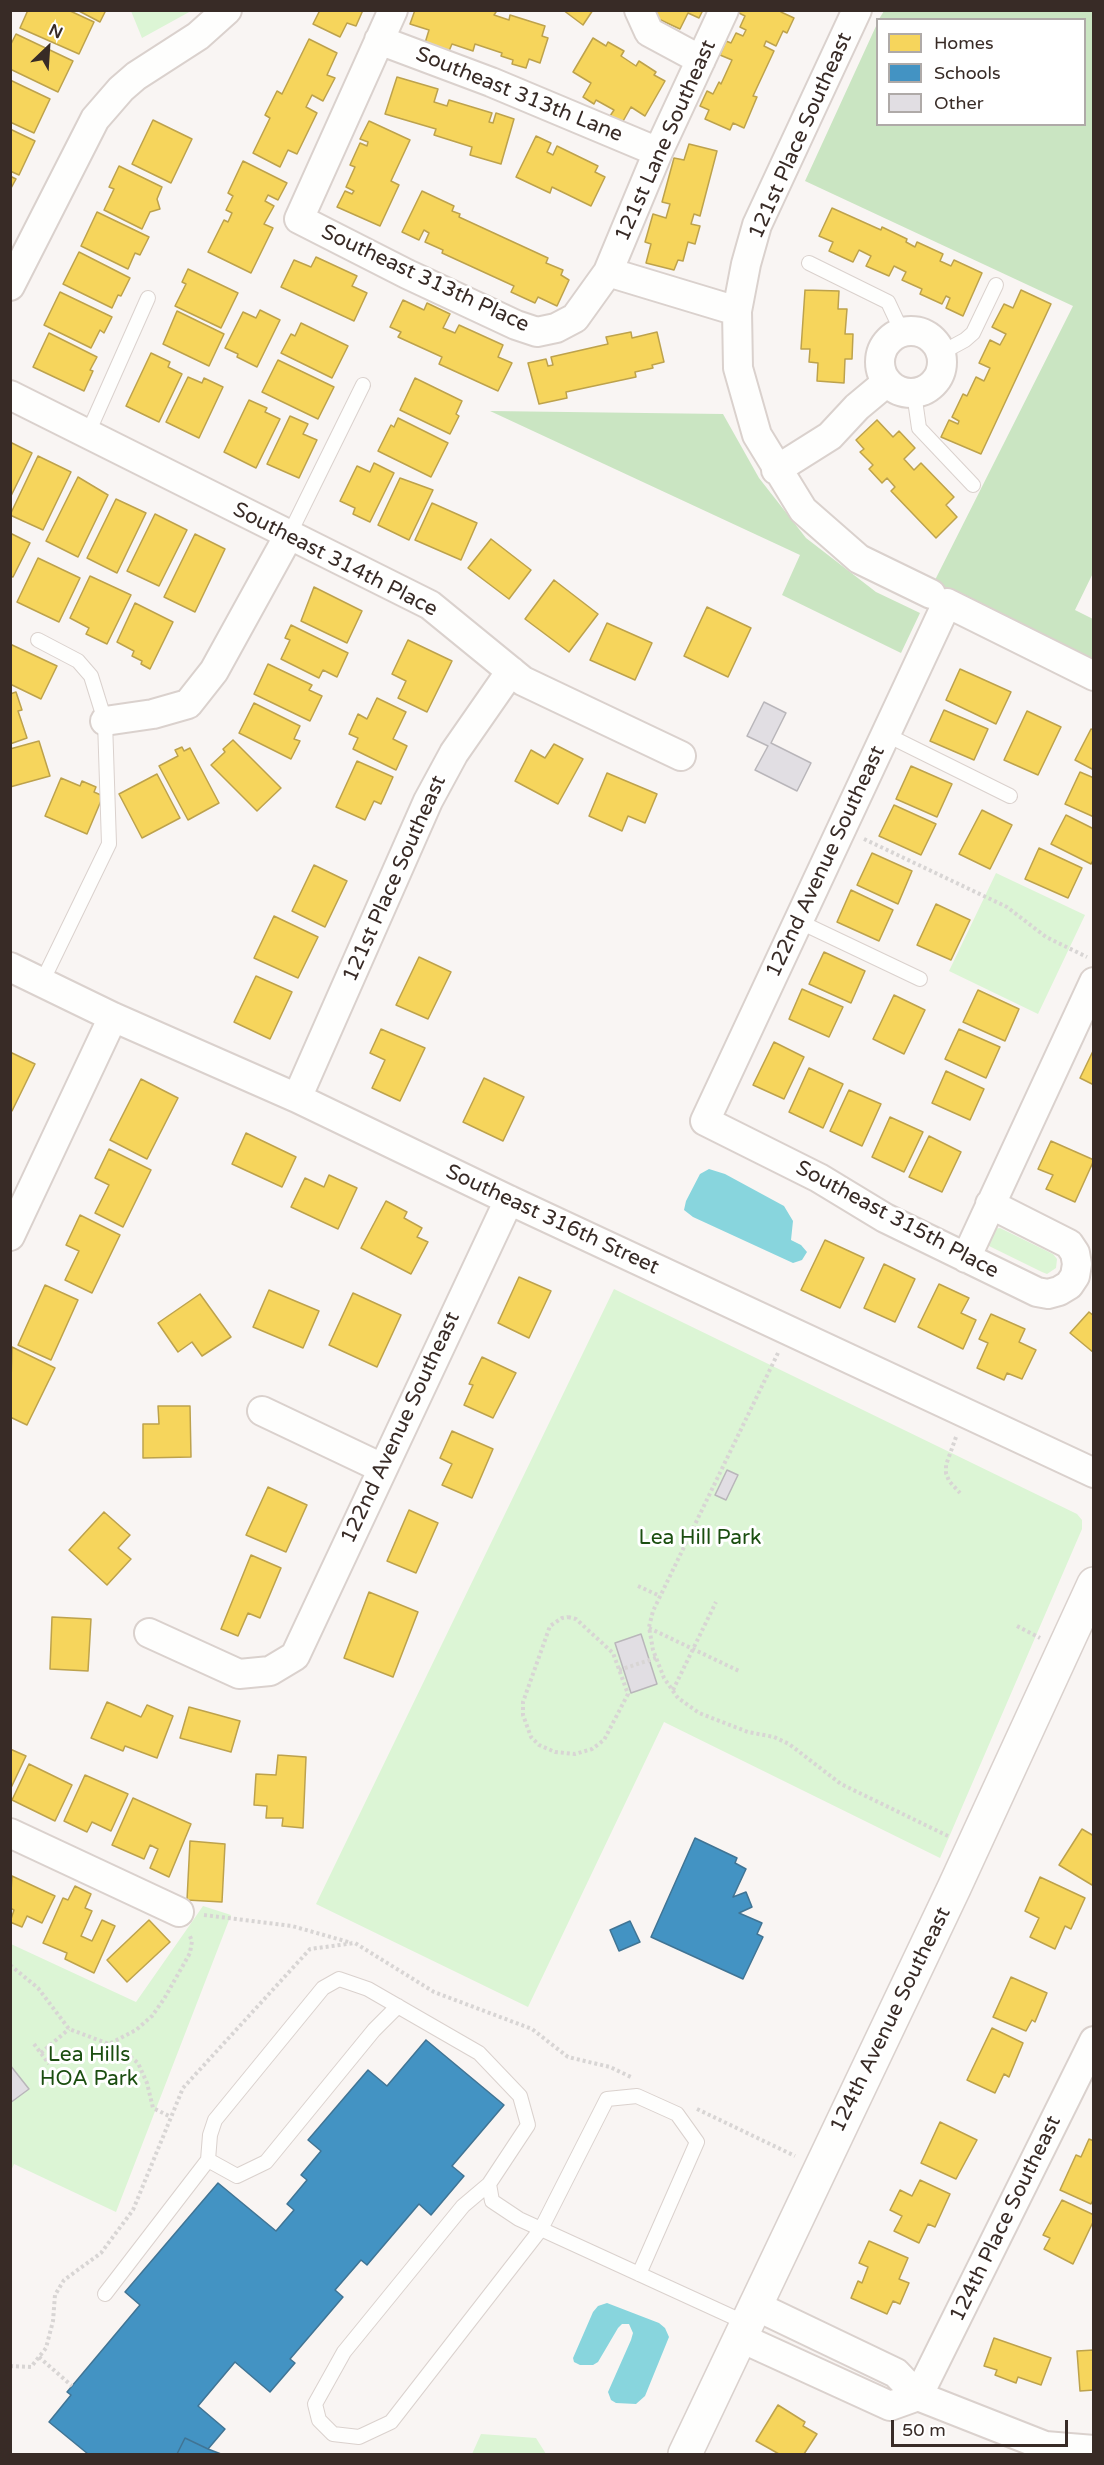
<!DOCTYPE html>
<html>
<head>
<meta charset="utf-8">
<style>
  body { margin:0 }
  #map { position:relative; width:1104px; height:2465px; overflow:hidden; background:#f9f5f3; font-family:"Varela Round",sans-serif }
  canvas { display:block }
  .frame { position:absolute; inset:0; border:12px solid #382b26; pointer-events:none }
  .legend { position:absolute; left:876px; top:18px; width:210px; height:108px; box-sizing:border-box; background:#fff; border:2px solid #afaaa8; margin:0; padding:8px 10px; list-style:none; font-size:18px; color:#382b26 }
  .legend li { display:flex; align-items:center; gap:12px; height:30px }
  .legend b { width:30px; border:2px solid #afaaa8 }
  .north { position:absolute; left:18px; top:18px; width:60px; height:60px; -webkit-text-stroke:4px #fff; paint-order:stroke; rotate:25deg; font-size:16px; font-weight:700; line-height:24px; text-align:center; color:#382b26 }
  .north::after { content:''; display:block; margin:auto; width:21px; height:27px; background:#382b26; clip-path:polygon(50% 0,100% 100%,50% 72%,0 100%) }
  .scale { position:absolute; left:891px; top:2420px; width:177px; height:27px; box-sizing:border-box; border:3px solid #382b26; border-top:0; padding-left:8px; font-size:18px; line-height:21px; white-space:nowrap; color:#382b26; -webkit-text-stroke:4px #fff; paint-order:stroke }
</style>
</head>
<body>
<div id="map">
<canvas width="1104" height="2465"></canvas>
<div class="frame"></div>
<ul class="legend">
<li><b style="height:16px;background:#f6d55c"></b>Homes</li>
<li><b style="height:16px;background:#4393c3"></b>Schools</li>
<li><b style="height:16px;background:#e1dee3"></b>Other</li>
</ul>
<div class="north">N</div>
<div class="scale">50 m</div>
</div>
<script>
const context = document.querySelector('canvas').getContext('2d');
context.lineJoin = 'round';
function paint(path, color) { context.fillStyle = color; context.fill(path, 'evenodd'); }
const toPath = rows => new Path2D(rows.map(r => 'M' + r).join(''));
function stroke(path, color, width, dash) { context.strokeStyle = color; context.lineWidth = width; context.lineCap = dash ? 'butt' : 'round'; context.setLineDash(dash || []); context.stroke(path); }
function write(font, color, halo, rows, align = 'center') {
  context.font = font + ' "Varela Round",sans-serif'; context.lineWidth = 6; context.setLineDash([]); context.textBaseline = 'middle'; context.strokeStyle = halo; context.fillStyle = color; for (const [text, x, y, turn = 0] of rows) {
    context.save(); context.translate(x, y); context.rotate((+turn || 0) * Math.PI / 180); context.textAlign = isNaN(turn) ? turn : align; if (halo) context.strokeText(text, 0, 0); context.fillText(text, 0, 0); context.restore();
  }
}
paint(toPath([
  [131,11,191,11,142,38],
  [996,873,1085,915,1038,1014,949,971],
  [1000,1228,1053,1254,1057,1259,1056,1268,1047,1274,1042,1272,989,1246,986,1243,993,1229],
  [614,1289,1077,1514,1082,1520,1082,1529,940,1858,664,1722,528,2007,316,1904],
  [203,1906,231,1915,116,2212,14,2164,11,2171,11,1944,136,2002],
  [481,2434,536,2438,546,2454,472,2454]
]), '#dcf5d5');
paint(toPath([
  [884,11,1093,11,1094,571,1075,610,1093,619,1093,662,934,582,1073,306,805,181,877,24,878,124,1084,124,1084,20,879,19],
  [490,411,723,414,759,478,806,538,876,592,920,613,901,653,782,595,800,555]
]), '#cae5c2');
paint(toPath([
  [709,1169,725,1174,784,1206,793,1221,791,1240,801,1245,807,1252,802,1260,793,1263,693,1217,684,1210,686,1201,700,1174],
  [607,2303,659,2323,665,2328,669,2337,645,2396,636,2404,616,2403,611,2400,608,2392,631,2340,633,2333,629,2324,622,2324,618,2328,598,2362,593,2365,580,2365,574,2362,573,2358,593,2312,598,2306]
]), '#88d5dd');
const homes = toPath([
  [28,10,68,10,94,22,79,54,20,28,28,10],
  [77,10,106,10,100,22,77,10],
  [320,10,363,10,356,26,347,23,340,37,313,24,320,10],
  [415,10,493,10,496,12,494,15,509,20,510,15,545,26,542,36,548,38,540,63,529,59,526,68,512,64,513,60,501,56,502,53,475,44,473,51,452,44,449,51,425,43,429,30,410,24,415,10],
  [563,10,593,10,583,25,563,10],
  [652,10,703,10,699,18,688,13,680,29,650,15,652,10],
  [740,10,782,10,781,12,794,18,787,33,783,31,776,46,766,41,764,46,774,51,753,96,757,97,744,128,733,123,730,130,705,119,709,110,700,106,707,91,713,94,719,82,721,84,732,60,720,55,726,41,731,43,736,33,743,36,746,30,740,27,745,16,739,13,740,10],
  [16,34,73,61,58,92,10,69,10,46,16,34],
  [593,38,606,46,608,42,624,51,621,56,636,66,639,61,656,72,654,75,665,81,645,116,631,107,622,123,610,116,614,110,596,100,594,104,583,97,591,83,573,72,593,38],
  [309,39,337,53,327,75,335,78,323,101,312,95,306,107,317,113,297,154,288,150,280,167,253,153,270,118,265,115,277,91,282,94,309,39],
  [397,77,438,89,434,102,447,106,449,100,492,113,489,122,493,123,496,113,514,119,501,164,470,155,472,147,434,135,436,129,385,114,397,77],
  [10,80,50,99,34,133,10,122,10,80],
  [153,120,192,139,171,183,132,164,153,120],
  [369,121,410,140,391,181,399,185,380,226,337,207,345,191,352,194,354,191,346,187,355,167,350,165,360,143,367,146,368,142,360,139,369,121],
  [10,129,35,141,19,175,10,171,10,129],
  [536,136,551,143,547,152,553,155,557,146,598,166,595,172,605,177,591,206,552,187,550,193,516,177,536,136],
  [689,144,717,151,700,216,694,214,691,224,700,226,695,244,688,242,683,261,678,260,674,270,646,263,651,244,645,242,653,214,666,218,670,204,662,202,674,158,684,160,689,144],
  [243,161,287,183,278,200,268,195,265,201,274,206,264,224,273,228,251,273,208,252,224,220,228,222,232,213,226,210,233,196,228,193,243,161],
  [119,166,162,187,157,199,160,209,150,212,142,229,104,210,114,189,109,187,119,166],
  [10,176,16,179,10,190,10,176],
  [422,191,454,206,452,211,460,214,459,217,548,258,546,263,563,270,561,275,569,280,557,306,538,297,535,303,511,292,514,286,442,253,443,250,425,242,429,233,424,230,419,240,402,232,422,191],
  [832,208,881,230,882,227,907,239,906,242,915,247,917,242,943,254,940,261,951,266,954,260,982,273,963,316,946,308,950,298,946,296,942,304,920,294,922,289,902,280,906,272,894,266,889,276,866,266,871,256,859,250,853,262,829,251,833,242,819,236,832,208],
  [97,212,149,237,140,255,135,253,128,269,81,246,97,212],
  [79,252,130,278,121,296,118,295,112,308,63,284,79,252],
  [316,257,357,276,352,286,367,293,354,321,281,287,294,260,311,267,316,257],
  [188,269,238,293,221,328,175,306,186,284,182,282,188,269],
  [805,290,839,291,838,309,847,309,845,334,853,334,852,359,845,359,844,383,817,381,818,363,809,362,810,349,801,349,805,290],
  [1021,290,1051,304,981,454,941,437,949,420,958,424,959,421,952,417,963,394,967,396,976,377,984,381,990,368,979,363,990,340,1000,345,1006,334,992,327,1004,304,1013,308,1021,290],
  [60,292,112,317,104,333,100,330,91,348,44,325,60,292],
  [403,300,424,310,427,303,450,314,443,328,455,333,459,325,503,345,498,357,512,363,498,391,439,364,442,357,398,337,401,332,390,327,403,300],
  [260,310,280,320,257,367,237,357,238,354,225,348,243,312,256,318,260,310],
  [177,311,224,334,209,366,163,344,177,311],
  [301,323,348,346,332,378,281,353,291,334,295,336,301,323],
  [631,332,632,338,657,332,664,362,652,365,653,368,635,372,636,377,566,392,567,398,539,404,528,363,546,359,548,366,553,365,551,357,608,344,606,337,631,332],
  [49,333,97,357,90,370,93,371,84,391,33,367,49,333],
  [151,353,170,362,168,367,182,374,159,422,126,406,151,353],
  [278,360,334,387,318,419,262,392,278,360],
  [188,377,202,383,204,378,223,387,199,438,166,422,188,377],
  [415,378,462,401,456,414,459,416,450,434,400,410,415,378],
  [249,400,267,408,265,412,280,419,256,468,224,452,249,400],
  [290,416,308,424,303,434,317,440,299,478,267,464,290,416],
  [398,418,448,443,431,477,378,451,391,425,394,427,398,418],
  [877,420,893,437,899,431,915,448,904,459,914,470,921,463,954,497,946,505,957,517,936,538,891,491,895,487,887,478,882,483,869,469,873,465,860,452,864,449,856,440,877,420],
  [10,442,32,453,10,498,10,442],
  [38,456,71,472,43,530,10,515,38,456],
  [374,463,394,473,370,522,353,514,355,508,340,501,357,466,370,472,374,463],
  [78,477,108,495,78,557,46,541,78,477],
  [400,478,433,490,409,540,378,525,400,478],
  [116,499,146,513,117,573,87,558,116,499],
  [432,503,477,523,461,560,415,540,432,503],
  [155,514,187,530,159,586,127,571,155,514],
  [10,533,30,543,13,577,10,576,10,533],
  [195,534,225,549,195,612,164,597,195,534],
  [491,539,531,570,509,599,468,568,491,539],
  [38,558,80,578,59,622,17,602,38,558],
  [90,576,131,595,107,644,86,634,89,628,70,618,90,576],
  [554,580,598,614,569,652,525,619,554,580],
  [314,587,362,611,347,643,301,621,314,587],
  [135,603,173,622,150,669,141,664,142,661,132,656,134,651,117,642,135,603],
  [707,607,751,628,728,677,684,656,707,607],
  [607,623,652,643,635,680,590,660,607,623],
  [291,625,348,653,337,677,323,670,319,678,281,659,290,640,285,638,291,625],
  [408,640,452,661,427,712,398,698,406,681,392,674,408,640],
  [10,644,57,666,41,699,10,684,10,644],
  [268,664,312,685,309,690,322,696,310,721,254,694,268,664],
  [960,669,1011,692,996,724,946,700,960,669],
  [16,692,22,710,18,711,27,738,10,744,10,694,16,692],
  [377,698,406,712,393,739,407,746,396,770,353,749,358,738,349,734,358,714,367,719,377,698],
  [254,703,300,726,294,739,300,741,291,759,239,733,254,703],
  [944,710,988,729,974,760,930,741,944,710],
  [1027,711,1061,727,1038,775,1004,760,1027,711],
  [1091,729,1094,730,1094,770,1075,760,1091,729],
  [233,740,281,788,257,811,211,765,225,752,223,749,233,740],
  [39,741,50,776,10,787,10,749,39,741],
  [554,744,583,759,558,804,515,781,531,750,545,758,554,744],
  [182,747,184,751,190,748,219,803,188,820,159,766,178,756,175,750,182,747],
  [357,761,393,777,381,804,374,801,365,820,336,807,357,761],
  [911,766,952,784,937,817,896,799,911,766],
  [1080,772,1094,778,1094,817,1065,804,1080,772],
  [607,773,657,794,645,823,628,816,622,831,589,816,607,773],
  [157,774,180,818,142,838,119,794,157,774],
  [61,778,80,786,82,781,96,787,94,792,103,796,87,834,45,816,61,778],
  [894,805,936,824,921,855,879,836,894,805],
  [982,810,1012,825,990,869,959,854,982,810],
  [1066,815,1094,829,1094,859,1091,864,1051,844,1066,815],
  [1039,848,1082,868,1068,898,1025,879,1039,848],
  [872,853,912,871,898,904,857,885,872,853],
  [314,865,347,881,325,927,292,911,314,865],
  [851,890,893,910,879,941,837,922,851,890],
  [936,904,970,920,951,960,917,945,936,904],
  [274,916,318,937,298,978,254,958,274,916],
  [824,952,865,971,851,1003,809,984,824,952],
  [419,957,451,972,428,1019,396,1005,419,957],
  [256,976,292,992,270,1039,234,1022,256,976],
  [802,989,843,1007,829,1037,789,1019,802,989],
  [978,990,1019,1009,1005,1041,963,1022,978,990],
  [894,995,925,1010,904,1054,873,1039,894,995],
  [381,1029,425,1048,400,1101,372,1088,385,1060,370,1053,381,1029],
  [959,1029,1000,1047,986,1078,945,1059,959,1029],
  [774,1042,804,1057,784,1099,753,1085,774,1042],
  [1093,1051,1094,1051,1094,1085,1080,1078,1093,1051],
  [10,1052,35,1064,12,1111,10,1111,10,1052],
  [809,1068,843,1084,823,1128,789,1112,809,1068],
  [946,1071,984,1089,970,1120,932,1103,946,1071],
  [484,1078,524,1097,503,1141,463,1122,484,1078],
  [141,1079,178,1098,147,1159,110,1140,141,1079],
  [849,1090,881,1104,862,1146,830,1131,849,1090],
  [890,1117,923,1132,904,1172,872,1157,890,1117],
  [246,1133,296,1157,282,1187,232,1164,246,1133],
  [929,1136,961,1152,942,1192,909,1177,929,1136],
  [1051,1141,1094,1160,1075,1202,1046,1189,1053,1175,1038,1169,1051,1141],
  [109,1149,151,1170,123,1227,95,1213,109,1185,95,1178,109,1149],
  [329,1175,357,1188,338,1229,291,1207,305,1178,324,1187,329,1175],
  [386,1201,407,1212,404,1218,422,1228,417,1237,428,1242,411,1274,361,1248,386,1201],
  [80,1215,120,1235,92,1293,65,1280,79,1251,66,1245,80,1215],
  [825,1240,864,1258,840,1308,801,1290,825,1240],
  [884,1264,915,1279,895,1322,864,1308,884,1264],
  [519,1277,551,1291,529,1338,498,1323,519,1277],
  [939,1284,969,1298,961,1313,976,1320,963,1349,918,1327,939,1284],
  [45,1285,78,1300,51,1360,18,1345,45,1285],
  [269,1290,319,1311,303,1348,253,1327,269,1290],
  [353,1293,401,1315,377,1367,329,1345,353,1293],
  [200,1294,231,1337,202,1356,192,1342,178,1352,158,1323,200,1294],
  [1089,1312,1094,1316,1094,1353,1070,1333,1089,1312],
  [991,1314,1025,1329,1019,1342,1036,1350,1022,1379,1007,1373,1004,1380,977,1368,988,1343,979,1339,991,1314],
  [12,1347,55,1368,27,1425,10,1417,12,1347],
  [482,1357,516,1373,493,1418,464,1405,473,1385,469,1384,482,1357],
  [158,1406,190,1406,191,1457,143,1458,143,1424,159,1424,158,1406],
  [452,1431,493,1449,472,1498,442,1485,452,1464,440,1458,452,1431],
  [268,1487,307,1505,286,1552,246,1535,268,1487],
  [409,1510,438,1523,416,1573,387,1561,409,1510],
  [104,1512,130,1535,118,1548,131,1559,107,1585,69,1550,104,1512],
  [251,1555,281,1568,260,1618,248,1613,238,1636,221,1629,251,1555],
  [369,1592,418,1612,393,1677,344,1658,369,1592],
  [52,1617,91,1619,88,1671,50,1669,52,1617],
  [107,1702,141,1717,147,1705,173,1716,157,1758,125,1746,123,1751,91,1738,107,1702],
  [189,1707,240,1721,231,1752,180,1738,189,1707],
  [10,1749,26,1756,10,1790,10,1749],
  [278,1755,306,1757,303,1828,282,1826,283,1818,266,1818,267,1806,254,1805,256,1774,276,1775,278,1755],
  [29,1764,72,1785,55,1821,12,1800,29,1764],
  [85,1775,128,1794,111,1831,92,1822,87,1832,64,1821,85,1775],
  [133,1798,191,1824,169,1877,150,1868,158,1849,150,1845,144,1859,112,1845,133,1798],
  [1082,1829,1094,1836,1094,1882,1092,1885,1059,1865,1082,1829],
  [190,1841,225,1844,222,1902,187,1900,190,1841],
  [12,1876,55,1896,42,1923,27,1916,22,1927,10,1922,14,1910,10,1908,12,1876],
  [1040,1877,1085,1898,1071,1929,1065,1926,1055,1949,1030,1937,1039,1918,1025,1911,1040,1877],
  [75,1886,91,1894,85,1908,92,1911,81,1936,92,1941,102,1920,115,1926,94,1973,65,1959,67,1953,43,1943,63,1898,68,1900,75,1886],
  [149,1920,170,1942,127,1982,107,1960,149,1920],
  [1011,1977,1047,1993,1035,2022,1032,2020,1026,2031,993,2017,1011,1977],
  [992,2028,1023,2043,1009,2077,1004,2074,995,2093,967,2080,992,2028],
  [940,2122,977,2140,956,2179,921,2163,940,2122],
  [1089,2139,1094,2141,1094,2198,1091,2204,1060,2190,1076,2155,1081,2157,1089,2139],
  [920,2180,950,2194,935,2227,928,2224,919,2243,894,2231,902,2216,890,2210,900,2190,912,2196,920,2180],
  [1062,2200,1094,2215,1094,2220,1073,2264,1044,2249,1050,2238,1043,2235,1062,2200],
  [869,2241,908,2258,899,2279,909,2283,900,2304,893,2301,887,2314,851,2298,858,2281,862,2283,868,2267,859,2263,869,2241],
  [994,2338,1051,2358,1041,2385,1018,2377,1016,2383,995,2375,997,2370,984,2366,994,2338],
  [1094,2350,1094,2390,1080,2391,1077,2351,1094,2350],
  [778,2405,805,2422,803,2426,817,2434,804,2454,779,2454,756,2441,778,2405]
]);
paint(homes, '#f6d55c');
stroke(homes, '#bda24c', 1.5);
const schools = toPath([
  [695,1838,737,1858,735,1863,746,1869,733,1897,746,1892,752,1907,739,1913,762,1923,757,1934,763,1937,743,1979,651,1937,695,1838],
  [630,1921,640,1942,619,1951,610,1930,630,1921],
  [426,2040,504,2105,452,2166,464,2176,431,2215,419,2204,367,2265,361,2260,335,2290,343,2297,290,2359,295,2363,270,2392,235,2362,198,2406,225,2429,208,2449,185,2438,177,2454,88,2454,49,2422,71,2395,67,2392,140,2305,125,2292,218,2183,276,2231,294,2210,287,2204,307,2180,301,2175,321,2151,308,2140,368,2070,387,2086,426,2040],
  [185,2438,208,2449,221,2454,177,2454,185,2438]
]);
paint(schools, '#4393c3');
stroke(schools, '#407494', 1.5);
const building = toPath([
  [764,702,786,713,771,743,811,763,797,791,755,770,768,746,747,736,764,702],
  [727,1470,738,1475,726,1500,715,1495,727,1470],
  [641,1634,657,1684,631,1693,615,1643,641,1634],
  [10,2065,29,2089,10,2103,10,2065]
]);
paint(building, '#e1dee3');
stroke(building, '#b9b6ba', 1.5);
const service = toPath([
  [809,263,888,302,902,332],
  [941,353,965,340,973,333,996,285],
  [914,393,919,428,973,485],
  [88,433,148,298],
  [289,535,363,385],
  [38,640,78,661,91,676,105,721,109,844,42,982],
  [885,734,1010,796],
  [798,921,920,979],
  [208,2160,237,2176,266,2162,374,2030,398,2006],
  [489,2184,463,2206,344,2352,315,2404,319,2420,333,2434,359,2437,391,2422,541,2229,607,2099,637,2096,677,2114,697,2142,639,2274],
  [105,2294,208,2160,210,2135,215,2120,323,1988,339,1979,368,1989,479,2053,520,2096,528,2125,489,2184,492,2201,519,2219,746,2323]
]);
const minor = toPath([
  [393,10,299,219,407,274,516,325,537,332,556,328,575,318,608,272,737,311],
  [639,10,649,32,701,60],
  [857,10,757,225,746,264,737,311,738,368,757,435,803,510,859,559,931,594],
  [379,40,491,82,658,152],
  [608,272,658,152,724,10],
  [10,286,95,119,121,89,136,76,198,36,227,10],
  '880 362a31 31 0 1 1 62 0a31 31 0 1 1-62 0Z',
  [10,395,430,605,523,681,681,756],
  [776,470,830,436,857,407,887,382],
  [105,721,153,714,188,704,214,671,289,535],
  [10,967,113,1017,297,1098,509,1200,1094,1473],
  [297,1098,428,801,454,753,511,671],
  [990,1204,1069,1244,1075,1253,1077,1264,1075,1276,1069,1285,1059,1291,1048,1294,1037,1292,885,1218,819,1178,705,1121,947,603,1094,676],
  [10,1236,113,1017],
  [966,1258,1094,982],
  [262,1411,382,1468],
  [149,1633,239,1674,270,1671,295,1656,509,1200],
  [10,1833,179,1912],
  [754,2305,896,2373,918,2396,1045,2446,1094,2450],
  [739,2337,890,2406,918,2396],
  [918,2396,1094,2041]
]);
const tertiary = toPath([
  [685,2454,954,1888,1094,1584]
]);
stroke(service, '#dad1cd', 16);
stroke(minor, '#dad1cd', 32);
stroke(tertiary, '#dad1cd', 36);
stroke(toPath([
  [864,839,1007,907,1046,937,1087,957],
  [778,1353,653,1611,649,1627,653,1650,664,1678,673,1691,678,1698,699,1713,748,1732,774,1737,789,1744,841,1784,950,1837],
  [956,1437,946,1465,946,1473,949,1481,960,1493],
  [638,1586,660,1596],
  [568,1617,576,1619,613,1653,628,1694,604,1740,592,1749,575,1754,555,1752,539,1745,531,1737,523,1715,523,1702,550,1626,562,1618,568,1617],
  [1017,1626,1040,1638],
  [649,1628,739,1671],
  [619,1670,656,1658],
  [673,1690,716,1602],
  [204,1915,292,1926,352,1943],
  [10,1965,38,1988,69,2029,109,2044,136,2030,152,2016,164,1999,190,1953,192,1941,189,1934],
  [34,2044,49,2064],
  [110,2044,121,2049,138,2063,147,2083,153,2108,171,2117],
  [41,2053,69,2029],
  [697,2109,795,2156],
  [39,2357,72,2386],
  [10,2366,31,2367,46,2348,53,2321,55,2295,64,2280,101,2253,133,2210,183,2088,310,1949,355,1943,434,1992,532,2029,568,2057,610,2067,633,2078]
]), '#d8d5d4', 4, [3, 3]);
stroke(service, '#fefefd', 14);
stroke(minor, '#fefefd', 28);
stroke(tertiary, '#fefefd', 33);
write('21px', '#382b26', '#fff', [
  ["Southeast 313th Lane",519,95,22],
  ["121st Place Southeast",801,136,-66],
  ["121st Lane Southeast",666,141,-66],
  ["Southeast 313th Place",425,279,25],
  ["Southeast 314th Place",335,560,27],
  ["122nd Avenue Southeast",826,862,-65],
  ["121st Place Southeast",395,879,-66],
  ["Southeast 316th Street",552,1220,25],
  ["Southeast 315th Place",897,1220,28],
  ["122nd Avenue Southeast",401,1428,-65],
  ["124th Avenue Southeast",891,2020,-64],
  ["124th Place Southeast",1006,2219,-64]
]);
write('21px', '#1b4e10', '#fff', [
  ["Lea Hill Park",700,1538],
  ["Lea Hills",89,2055],
  ["HOA Park",89,2079]
]);
</script>
</body>
</html>
